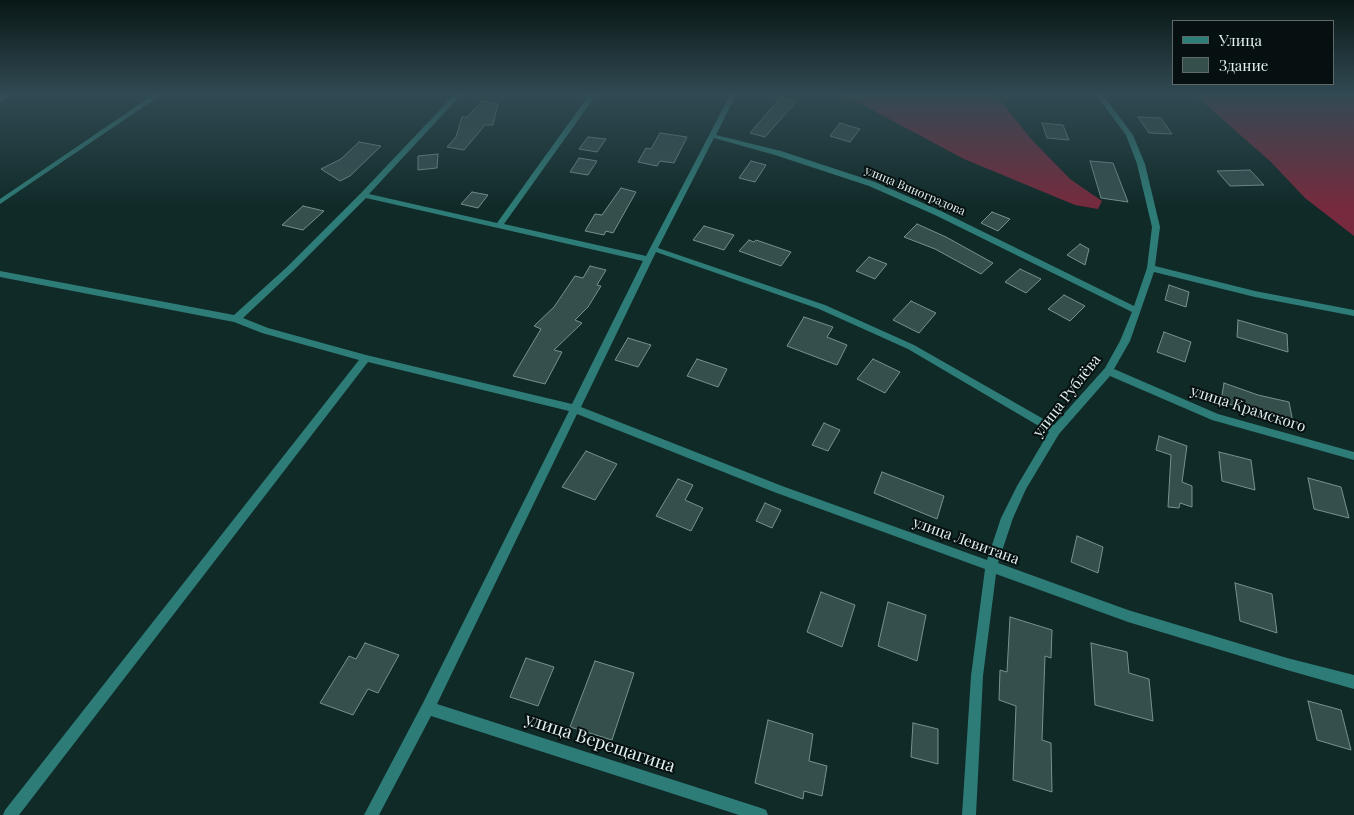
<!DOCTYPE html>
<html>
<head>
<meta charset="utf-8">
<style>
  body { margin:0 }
  #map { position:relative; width:1354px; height:815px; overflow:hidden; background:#102a28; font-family:"Playfair Display",serif }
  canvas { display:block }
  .legend { position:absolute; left:1172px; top:20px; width:162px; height:65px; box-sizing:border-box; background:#061010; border:1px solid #5e6a69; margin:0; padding:6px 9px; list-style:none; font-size:15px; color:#e1f0ee }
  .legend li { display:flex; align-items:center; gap:10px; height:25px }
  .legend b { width:25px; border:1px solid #5e6a69 }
</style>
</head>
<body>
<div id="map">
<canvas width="1354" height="815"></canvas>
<ul class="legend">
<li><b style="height:6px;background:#2e7c77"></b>Улица</li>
<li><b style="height:14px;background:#354f4d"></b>Здание</li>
</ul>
</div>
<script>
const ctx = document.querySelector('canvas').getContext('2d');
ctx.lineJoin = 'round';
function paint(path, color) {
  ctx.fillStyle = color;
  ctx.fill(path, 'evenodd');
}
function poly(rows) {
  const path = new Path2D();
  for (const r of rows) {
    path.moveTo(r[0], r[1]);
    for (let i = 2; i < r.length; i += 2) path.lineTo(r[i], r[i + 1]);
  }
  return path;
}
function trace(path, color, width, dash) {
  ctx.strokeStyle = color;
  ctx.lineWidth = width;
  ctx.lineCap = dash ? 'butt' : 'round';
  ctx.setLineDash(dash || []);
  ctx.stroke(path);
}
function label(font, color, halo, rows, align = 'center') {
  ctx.font = font + ' "Playfair Display",serif';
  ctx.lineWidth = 4;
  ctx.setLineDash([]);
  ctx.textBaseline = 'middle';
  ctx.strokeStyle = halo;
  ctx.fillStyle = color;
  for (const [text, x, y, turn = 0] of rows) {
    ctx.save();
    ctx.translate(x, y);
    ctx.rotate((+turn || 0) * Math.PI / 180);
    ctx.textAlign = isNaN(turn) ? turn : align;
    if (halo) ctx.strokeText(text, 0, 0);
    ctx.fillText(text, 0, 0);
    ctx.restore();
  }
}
paint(poly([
  [834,95,996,95,1031,139,1070,179,1102,201,1098,209,1075,205,964,159,859,103],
  [1195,95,1354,95,1354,236,1305,198,1271,162]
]), '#772a3d');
const building = poly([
  [781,97,796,102,765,137,750,133,781,97],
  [482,101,498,104,493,125,485,125,464,150,447,147,456,137,462,117,467,117,482,101],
  [1138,117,1161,118,1172,134,1149,133,1138,117],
  [840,123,860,129,850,142,830,136,840,123],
  [1042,123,1063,125,1069,140,1047,138,1042,123],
  [660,133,687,137,674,163,660,161,657,166,638,162,646,148,651,149,660,133],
  [588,137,606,139,597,152,579,149,588,137],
  [359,142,381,146,350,176,340,181,321,169,341,159,359,142],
  [438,154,437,168,418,170,418,156,438,154],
  [579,158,597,161,588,175,570,172,579,158],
  [751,161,766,165,755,182,739,178,751,161],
  [1090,161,1113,163,1128,202,1101,198,1090,161],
  [1250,170,1264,185,1230,186,1217,171,1250,170],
  [621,188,636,192,613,233,606,231,604,235,585,231,595,214,602,215,621,188],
  [472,192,488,195,478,208,461,204,472,192],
  [303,206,324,211,303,230,282,225,303,206],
  [992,212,1010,219,998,231,981,223,992,212],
  [917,224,946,237,993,263,981,274,935,249,904,237,917,224],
  [704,226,734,235,724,250,693,240,704,226],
  [749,240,754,242,756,240,791,252,781,266,739,251,749,240],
  [1080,244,1089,249,1085,265,1067,255,1080,244],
  [869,257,887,264,875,279,856,271,869,257],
  [590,266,606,270,597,285,601,286,588,307,575,320,582,323,554,350,562,352,545,384,513,376,541,329,534,326,554,307,575,276,583,278,590,266],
  [1020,269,1041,279,1026,293,1005,282,1020,269],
  [1169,285,1189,292,1186,307,1165,300,1169,285],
  [1064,295,1085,306,1070,321,1048,309,1064,295],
  [911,301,936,313,919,333,893,320,911,301],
  [804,317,833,327,827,337,847,345,837,365,787,346,804,317],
  [1238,320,1287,334,1288,352,1237,337,1238,320],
  [1164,332,1191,342,1185,362,1157,352,1164,332],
  [628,338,651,345,638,367,615,360,628,338],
  [697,359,727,369,718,387,687,376,697,359],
  [873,359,900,372,885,393,857,379,873,359],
  [1224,383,1258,395,1289,402,1294,428,1264,420,1263,416,1221,401,1224,383],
  [824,423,840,430,828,451,812,445,824,423],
  [1159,436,1187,446,1182,482,1192,486,1192,507,1180,503,1179,508,1168,507,1171,455,1156,450,1159,436],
  [586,451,617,464,595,500,562,487,586,451],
  [1219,452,1251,460,1255,490,1222,481,1219,452],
  [882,472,944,496,937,519,874,493,882,472],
  [1308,478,1341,487,1349,518,1314,509,1308,478],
  [678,479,693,485,685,500,703,508,691,531,656,516,678,479],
  [765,503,781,510,772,528,756,521,765,503],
  [1077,536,1103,547,1098,573,1071,562,1077,536],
  [1235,583,1272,594,1277,633,1240,621,1235,583],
  [821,592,855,605,842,647,807,632,821,592],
  [888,602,926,615,917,661,878,646,888,602],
  [1010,617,1052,630,1051,658,1045,656,1042,740,1051,743,1052,792,1013,780,1016,706,999,700,1000,670,1007,672,1010,617],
  [365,643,399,655,378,693,368,689,353,715,320,703,349,656,356,659,365,643],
  [1091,643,1127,652,1129,673,1149,679,1153,721,1095,705,1091,643],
  [526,658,554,667,538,706,510,697,526,658],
  [595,661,634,673,612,740,570,727,595,661],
  [1308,701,1341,710,1351,750,1317,740,1308,701],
  [768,720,813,734,809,761,827,766,822,796,804,791,803,799,755,783,768,720],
  [913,723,938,729,938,764,911,757,913,723]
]);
paint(building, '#354f4d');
trace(building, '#76928f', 1);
paint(poly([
  [3,95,11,95,0,102,0,97,3,95],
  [153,95,161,95,0,204,0,199,153,95],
  [454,95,461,95,369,194,497,223,589,95,596,95,504,224,646,256,730,95,736,95,716,135,781,151,875,182,941,211,1134,306,1147,268,1152,227,1137,164,1126,135,1096,95,1103,95,1133,135,1145,164,1160,227,1155,266,1255,291,1354,310,1354,316,1255,297,1154,272,1130,341,1114,369,1218,414,1354,452,1354,460,1212,420,1110,376,1059,434,1026,489,1013,518,998,563,1128,610,1287,658,1354,675,1354,689,1287,670,1128,622,996,574,983,676,976,815,962,815,971,676,985,569,774,492,577,414,437,704,761,808,766,810,768,815,739,815,431,716,379,815,364,815,423,703,569,411,368,362,19,815,3,815,5,810,359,360,262,333,234,322,0,277,0,271,234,315,287,267,361,193,454,95],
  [714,138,775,155,869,186,935,215,1132,312,1120,341,1105,368,1054,425,914,345,825,305,658,248,714,138],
  [366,198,643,261,572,404,366,355,268,328,243,318,293,271,366,198],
  [656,252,819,309,908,349,1049,432,1017,486,1001,518,987,560,782,486,581,407,656,252]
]), '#2e7c77');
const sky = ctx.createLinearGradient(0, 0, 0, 209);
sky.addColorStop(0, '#091716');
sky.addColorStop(0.45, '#314a53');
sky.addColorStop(1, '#314a5300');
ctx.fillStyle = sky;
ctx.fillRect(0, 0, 1354, 209);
label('12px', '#e1f0ee', '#061010', [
  ["улица Виноградова",915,191,23]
]);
label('15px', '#e1f0ee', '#061010', [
  ["улица Рублёва",1067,396,-52],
  ["улица Крамского",1248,409,18],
  ["улица Левитана",966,541,20]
]);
label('18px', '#e1f0ee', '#061010', [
  ["улица Верещагина",600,743,18]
]);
</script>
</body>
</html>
